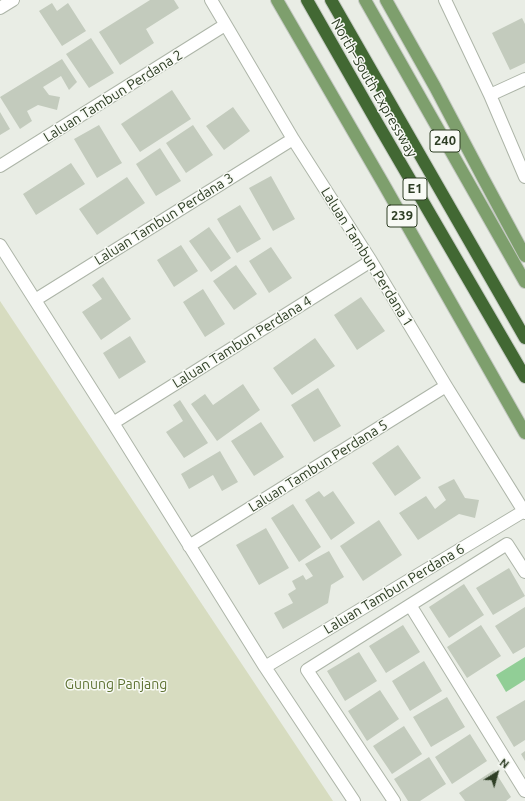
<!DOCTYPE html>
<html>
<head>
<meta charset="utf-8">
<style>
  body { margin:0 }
  #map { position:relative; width:525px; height:801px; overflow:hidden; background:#e9ede5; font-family:Ubuntu,sans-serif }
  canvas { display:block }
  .north { position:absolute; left:477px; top:753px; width:40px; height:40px; -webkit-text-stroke:3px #f8faf5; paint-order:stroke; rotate:37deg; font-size:11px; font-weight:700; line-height:16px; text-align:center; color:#2e3e25 }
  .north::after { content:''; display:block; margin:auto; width:14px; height:18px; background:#2e3e25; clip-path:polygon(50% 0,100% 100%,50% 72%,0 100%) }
</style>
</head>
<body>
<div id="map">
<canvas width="525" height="801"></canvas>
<div class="north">N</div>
</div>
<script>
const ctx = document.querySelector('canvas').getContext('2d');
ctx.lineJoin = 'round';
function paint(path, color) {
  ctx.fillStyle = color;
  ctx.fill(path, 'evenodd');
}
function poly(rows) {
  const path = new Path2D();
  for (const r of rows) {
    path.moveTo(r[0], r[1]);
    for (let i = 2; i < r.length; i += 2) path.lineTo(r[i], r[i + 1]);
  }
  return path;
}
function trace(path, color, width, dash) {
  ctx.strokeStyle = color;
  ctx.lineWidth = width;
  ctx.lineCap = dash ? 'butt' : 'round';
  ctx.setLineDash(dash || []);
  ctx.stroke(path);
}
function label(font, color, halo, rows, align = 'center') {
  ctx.font = font + ' Ubuntu,sans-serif';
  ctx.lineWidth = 3;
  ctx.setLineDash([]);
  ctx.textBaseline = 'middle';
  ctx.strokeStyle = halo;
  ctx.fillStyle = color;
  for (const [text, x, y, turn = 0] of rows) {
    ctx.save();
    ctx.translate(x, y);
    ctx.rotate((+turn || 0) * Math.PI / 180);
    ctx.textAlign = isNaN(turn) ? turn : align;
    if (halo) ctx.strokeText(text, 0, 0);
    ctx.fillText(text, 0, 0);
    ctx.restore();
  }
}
paint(poly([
  [0,301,333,801,0,801]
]), '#d7dcc0');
paint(poly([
  [525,657,525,680,506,692,496,675]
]), '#91ce96');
paint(poly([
  [150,0,174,0,179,8,146,29,154,43,120,65,99,32],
  [52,3,57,11,68,3,86,31,62,46,39,11],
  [522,18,525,24,525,63,510,70,492,33],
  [91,38,114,73,89,88,66,54],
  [62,59,77,82,69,90,61,76,43,87,49,95,60,97,57,110,38,105,27,111,32,121,20,129,0,97],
  [172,90,191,119,140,152,121,124],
  [233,107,250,131,224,150,206,126],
  [0,112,10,129,0,135],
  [99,125,122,163,97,178,74,139],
  [193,125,213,155,186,173,166,143],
  [160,148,181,181,156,196,136,164],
  [71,163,85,184,36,215,23,194],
  [271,176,295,219,273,231,249,188],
  [127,177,145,203,97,235,79,209],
  [240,205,261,239,237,253,217,219],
  [209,227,231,258,211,272,189,241],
  [181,245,198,271,174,287,157,260],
  [271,247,292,278,269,293,249,261],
  [236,265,257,294,234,310,213,281],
  [103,277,131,319,101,340,82,312,102,299,92,285],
  [203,289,225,324,205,337,183,302],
  [361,297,385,331,357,350,334,315],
  [130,336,146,362,119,379,103,353],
  [315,338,335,366,292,395,273,368],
  [243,384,260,410,217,441,191,404,205,394,213,405],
  [318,388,341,426,314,442,291,405],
  [180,400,208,443,184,458,166,432,183,421,173,405],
  [261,422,284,457,254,476,231,441],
  [398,445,421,478,395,496,372,463],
  [220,451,238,482,222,491,213,475,189,489,181,474],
  [454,479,465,498,479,500,475,518,459,514,418,540,399,513,426,496,435,509,446,500,438,487],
  [319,491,324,497,333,491,355,523,331,540,305,500],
  [293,504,321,547,299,562,271,518],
  [379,520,402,555,363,581,340,546],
  [266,528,289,568,259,585,236,545],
  [329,551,344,577,331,585,328,603,283,629,274,613,293,603,288,594,296,589,292,581,303,575,306,580,313,576,305,564],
  [509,568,525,596,493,615,476,588],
  [464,584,484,615,449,638,429,607],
  [525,607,525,647,513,654,495,626],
  [403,625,420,652,386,673,369,646],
  [481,625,501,656,467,678,447,647],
  [359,652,377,681,345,701,327,671],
  [424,661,442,691,410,711,392,681],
  [380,690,399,719,367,741,348,711],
  [447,697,465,727,431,747,413,717],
  [525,700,525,740,514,747,496,717],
  [404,726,422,754,392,774,373,746],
  [470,734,487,761,452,784,435,757],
  [525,751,525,761,521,754],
  [429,757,446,784,420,801,408,801,394,779],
  [494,770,511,797,506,801,465,801,459,793]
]), '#c3cbbd');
const minor = poly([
  [211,0,293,139,371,261,446,386,525,513],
  [445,0,490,95,525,177],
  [0,8,13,0],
  [490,95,525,79],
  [0,166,225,25],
  [0,245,113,423,265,667,354,801],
  [35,300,293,139],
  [113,423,371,261],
  [189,546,446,386],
  [410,605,525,791],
  [265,667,524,511],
  [394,801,307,670,507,544,525,572]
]);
const major = poly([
  [277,0,383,183,525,433],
  [365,0,525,282],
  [386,0,435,87,483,178,525,256]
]);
const highway = poly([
  [307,0,379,126,525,377],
  [331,0,525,338]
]);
trace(minor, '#adb5a8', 14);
trace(major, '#c4c9c2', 14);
trace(highway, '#c4c9c2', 14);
trace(minor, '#fff', 12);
trace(major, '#7e9f6d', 12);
trace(highway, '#426833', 12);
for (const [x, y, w] of [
  [445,141,30],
  [415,189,24],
  [402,216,30]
]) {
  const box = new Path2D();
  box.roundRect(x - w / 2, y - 11, w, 22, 3);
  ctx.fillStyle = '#f8faf5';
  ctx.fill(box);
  trace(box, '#2e3e25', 1);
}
label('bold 13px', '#2e3e25', null, [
  ["240",445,141],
  ["E1",415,189],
  ["239",402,216]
]);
label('14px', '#2e3e25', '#f8faf5', [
  ["North–South Expressway",374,88,60],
  ["Laluan Tambun Perdana 2",113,96,-32],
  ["Laluan Tambun Perdana 3",164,219,-32],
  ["Laluan Tambun Perdana 1",367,257,58],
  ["Laluan Tambun Perdana 4",242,342,-32],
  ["Laluan Tambun Perdana 5",318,466,-32],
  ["Laluan Tambun Perdana 6",394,589,-31]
]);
label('14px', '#5e7232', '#f8faf5', [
  ["Gunung Panjang",116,684]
]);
</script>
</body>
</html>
